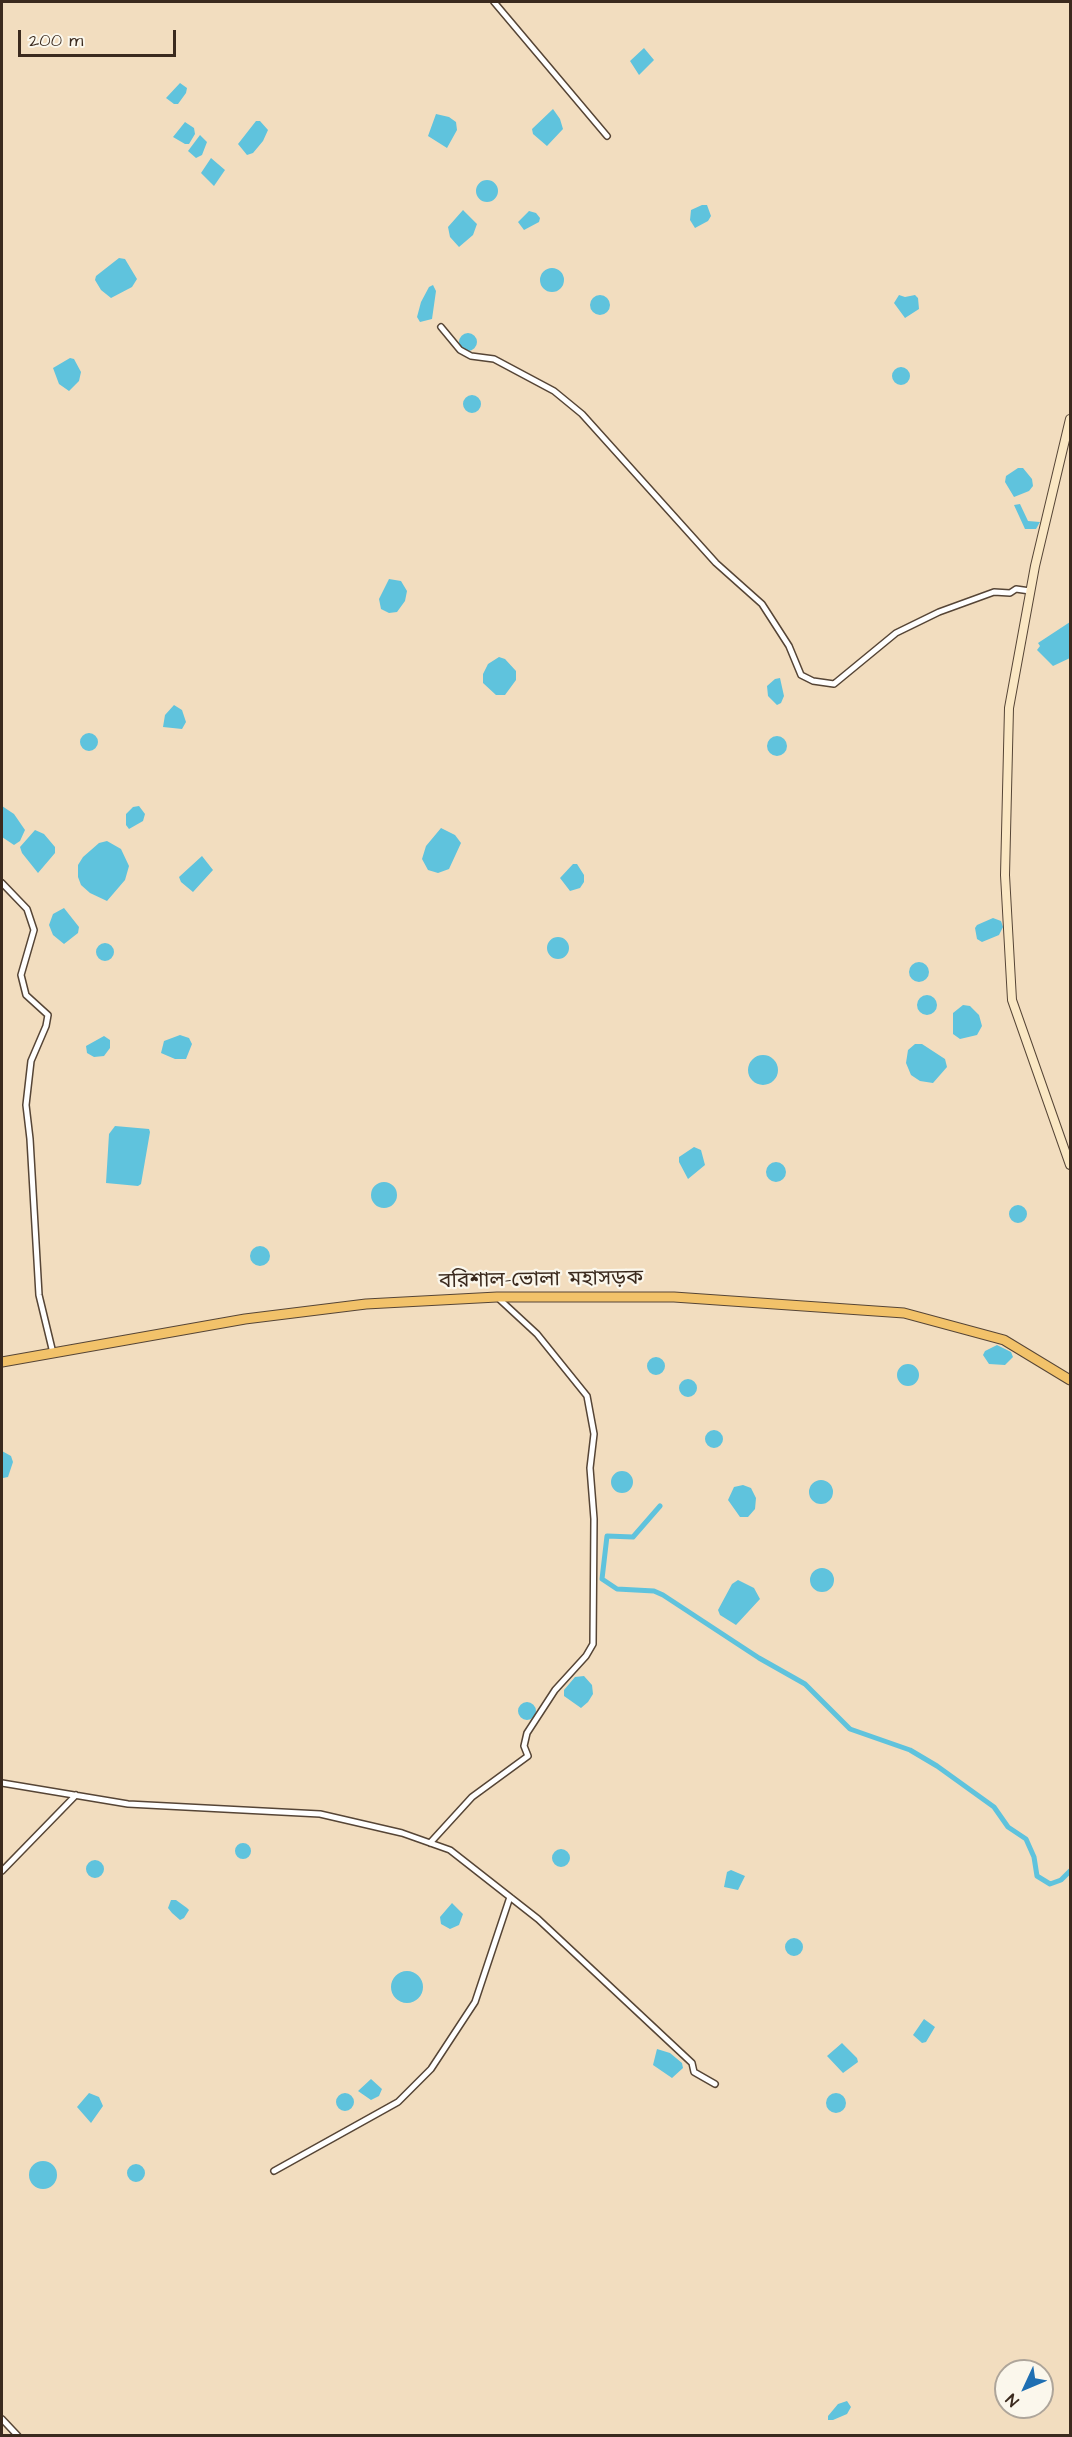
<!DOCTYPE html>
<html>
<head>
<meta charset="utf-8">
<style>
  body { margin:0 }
  #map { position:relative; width:1072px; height:2437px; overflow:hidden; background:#f2ddbf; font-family:"Architects Daughter",sans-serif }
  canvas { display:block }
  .frame { position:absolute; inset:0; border:3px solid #3b2a1e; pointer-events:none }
  .north { position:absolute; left:994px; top:2359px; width:60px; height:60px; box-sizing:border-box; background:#fbf7ec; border:2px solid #aea59a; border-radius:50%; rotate:226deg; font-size:16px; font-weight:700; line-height:24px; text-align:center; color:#3b2a1e }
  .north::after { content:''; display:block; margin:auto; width:21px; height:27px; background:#1f6fb2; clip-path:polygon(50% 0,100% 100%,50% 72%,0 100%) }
  .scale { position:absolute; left:18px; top:30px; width:158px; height:27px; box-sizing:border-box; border:3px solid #3b2a1e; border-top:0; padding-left:8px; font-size:18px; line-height:21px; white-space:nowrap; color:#3b2a1e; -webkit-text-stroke:4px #fbf7ec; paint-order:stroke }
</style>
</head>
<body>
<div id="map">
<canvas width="1072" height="2437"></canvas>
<div class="frame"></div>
<div class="north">N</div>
<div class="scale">200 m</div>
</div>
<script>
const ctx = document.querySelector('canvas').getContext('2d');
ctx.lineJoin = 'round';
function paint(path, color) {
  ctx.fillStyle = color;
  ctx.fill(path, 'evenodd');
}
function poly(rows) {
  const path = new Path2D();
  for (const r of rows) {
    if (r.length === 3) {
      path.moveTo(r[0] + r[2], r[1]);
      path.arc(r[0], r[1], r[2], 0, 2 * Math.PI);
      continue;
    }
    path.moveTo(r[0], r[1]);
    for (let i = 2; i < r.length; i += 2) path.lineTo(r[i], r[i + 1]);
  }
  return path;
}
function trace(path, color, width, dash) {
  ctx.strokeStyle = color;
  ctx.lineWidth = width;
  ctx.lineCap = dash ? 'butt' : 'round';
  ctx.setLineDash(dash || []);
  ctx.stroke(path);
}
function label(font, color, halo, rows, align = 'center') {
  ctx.font = font + ' "Architects Daughter","Noto Sans Bengali",sans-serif';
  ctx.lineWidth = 4.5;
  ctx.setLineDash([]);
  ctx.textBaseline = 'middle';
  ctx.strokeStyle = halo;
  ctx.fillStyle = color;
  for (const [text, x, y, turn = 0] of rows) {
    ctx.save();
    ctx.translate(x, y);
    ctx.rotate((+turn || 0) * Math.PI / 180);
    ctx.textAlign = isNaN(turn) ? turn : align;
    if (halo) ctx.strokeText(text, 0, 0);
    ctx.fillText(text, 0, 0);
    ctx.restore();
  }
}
paint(poly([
  [644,48,654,60,639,75,630,61],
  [180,83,187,88,186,93,178,104,174,104,166,98],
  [553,109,560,119,563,129,547,146,533,134,532,129],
  [436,114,449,117,456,122,457,130,447,148,428,136],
  [256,121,260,121,268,130,263,141,253,153,247,155,238,144],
  [185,122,194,128,195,134,189,144,185,144,173,137],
  [200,135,207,142,202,155,196,158,188,151],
  [211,158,225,170,214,186,201,173],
  [487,191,11],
  [702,205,707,205,711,216,708,221,695,228,690,220,691,210],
  [463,210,477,224,473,235,459,247,450,237,448,227],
  [529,211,536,213,540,218,539,222,524,230,518,222],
  [119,258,125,259,137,279,132,287,111,298,101,290,95,280,96,276],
  [552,280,12],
  [433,285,436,291,432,319,420,322,417,317,421,302,429,287],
  [899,295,905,297,915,295,918,298,919,309,905,318,894,303],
  [600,305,10],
  [468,342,9],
  [70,358,74,359,81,372,79,381,69,391,59,384,53,368],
  [901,376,9],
  [472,404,9],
  [1018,468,1023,468,1032,479,1033,486,1029,491,1014,497,1005,482,1006,476],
  [1020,504,1028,521,1040,522,1036,529,1025,529,1014,505],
  [389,579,401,581,407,591,405,601,397,612,389,613,381,609,379,599],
  [1070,622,1070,658,1053,666,1037,650,1040,646,1038,643],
  [499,657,505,659,516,671,516,680,505,695,496,695,483,683,483,674,488,664],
  [780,678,784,696,781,703,777,705,768,696,767,686,775,679],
  [174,705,182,710,186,722,182,729,163,727,165,715],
  [89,742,9],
  [777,746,10],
  [2,806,14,814,25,830,20,841,14,845,2,837],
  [139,806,145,814,143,821,129,829,126,825,126,814,133,807],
  [441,828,455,835,461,843,449,869,438,873,428,870,422,859,426,846],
  [35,830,44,834,55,847,55,853,38,873,22,853,20,847],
  [107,841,121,849,129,866,125,880,107,901,90,893,81,885,78,877,78,865,83,857,99,843],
  [202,856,213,870,193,892,181,882,179,877],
  [573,864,577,864,584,875,584,882,580,888,570,891,560,878],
  [64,908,79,927,78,933,64,944,53,935,49,925,53,914],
  [993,918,1001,921,1003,927,999,935,982,942,977,939,975,928,977,925],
  [558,948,11],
  [105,952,9],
  [919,972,10],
  [927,1005,10],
  [963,1005,970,1006,979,1015,982,1026,977,1035,960,1039,953,1034,953,1013],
  [180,1035,189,1038,192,1044,186,1059,175,1059,161,1053,164,1041],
  [104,1036,110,1040,110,1048,104,1056,94,1057,87,1053,86,1046],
  [915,1044,922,1044,945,1059,947,1067,933,1083,920,1081,911,1075,906,1063,908,1050],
  [763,1070,15],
  [115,1126,149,1129,150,1132,141,1184,138,1186,106,1183,109,1134],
  [694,1147,701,1150,705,1165,688,1179,679,1162,679,1157],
  [776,1172,10],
  [384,1195,13],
  [1018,1214,9],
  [260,1256,10],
  [997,1345,1011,1352,1013,1357,1005,1365,989,1364,983,1355,985,1351],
  [656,1366,9],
  [908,1375,11],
  [688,1388,9],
  [714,1439,9],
  [2,1451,11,1456,13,1462,8,1477,3,1478],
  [622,1482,11],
  [821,1492,12],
  [743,1485,751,1488,756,1498,755,1509,748,1517,740,1517,728,1500,734,1487],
  [822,1580,12],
  [738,1580,754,1588,760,1599,736,1625,720,1615,718,1610,732,1584],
  [584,1676,592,1685,593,1694,588,1702,581,1708,564,1696,564,1690,575,1677],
  [527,1711,9],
  [243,1851,8],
  [561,1858,9],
  [95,1869,9],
  [731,1870,745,1876,738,1890,724,1887,727,1872],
  [171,1900,176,1900,187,1908,189,1910,184,1918,180,1920,172,1913,168,1908],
  [452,1903,463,1914,459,1925,450,1929,441,1924,440,1917],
  [794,1947,9],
  [407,1987,16],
  [924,2019,935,2027,926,2042,922,2043,913,2035],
  [842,2043,857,2058,858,2062,843,2073,827,2056],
  [657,2049,670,2053,682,2063,683,2068,672,2078,653,2065],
  [371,2079,382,2089,379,2096,371,2100,358,2091],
  [89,2093,99,2097,103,2106,91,2123,77,2107],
  [836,2103,10],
  [345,2102,9],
  [43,2175,14],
  [136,2173,9],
  [847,2401,851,2407,847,2414,833,2420,828,2420,828,2416,838,2404]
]), '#5fc3dd');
trace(poly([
  [660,1506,633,1537,607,1536,602,1579,617,1589,654,1591,663,1595,759,1658,805,1684,850,1729,910,1750,937,1766,994,1807,1008,1827,1026,1839,1034,1857,1037,1876,1050,1884,1061,1880,1070,1871]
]), '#5fc3dd', 5);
const street = poly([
  [494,2,607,136],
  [441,327,460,350,471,356,494,359,554,391,582,414,716,563,762,604,789,646,801,675,813,681,834,684,896,633,939,612,994,592,1010,593,1016,589,1030,591],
  [2,883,27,909,34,930,21,975,26,995,48,1015,46,1026,31,1061,26,1105,30,1139,39,1295,53,1353],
  [2,1783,128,1804,320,1814,402,1833,450,1850,538,1919,692,2063,694,2072,715,2084],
  [430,1843,472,1797,528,1756,524,1746,527,1733,555,1690,586,1656,593,1644,594,1519,590,1468,594,1434,587,1396,537,1334,497,1297],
  [2,1871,76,1795],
  [274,2171,398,2102,431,2069,475,2002,510,1897],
  [2,2419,18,2436]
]);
const secondary = poly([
  [1070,419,1035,566,1009,708,1005,875,1012,1000,1070,1165]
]);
const highway = poly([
  [2,1362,245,1319,366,1304,497,1297,674,1297,904,1313,1004,1340,1070,1380]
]);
trace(street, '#564536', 8);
trace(secondary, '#564536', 10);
trace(highway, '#564536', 11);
trace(street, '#fff', 5);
trace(secondary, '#fae7c3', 8);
trace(highway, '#f2c26a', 9);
label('21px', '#3b2a1e', '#fbf7ec', [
  ["বরিশাল-ভোলা মহাসড়ক",541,1281,-1]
]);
</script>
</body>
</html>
